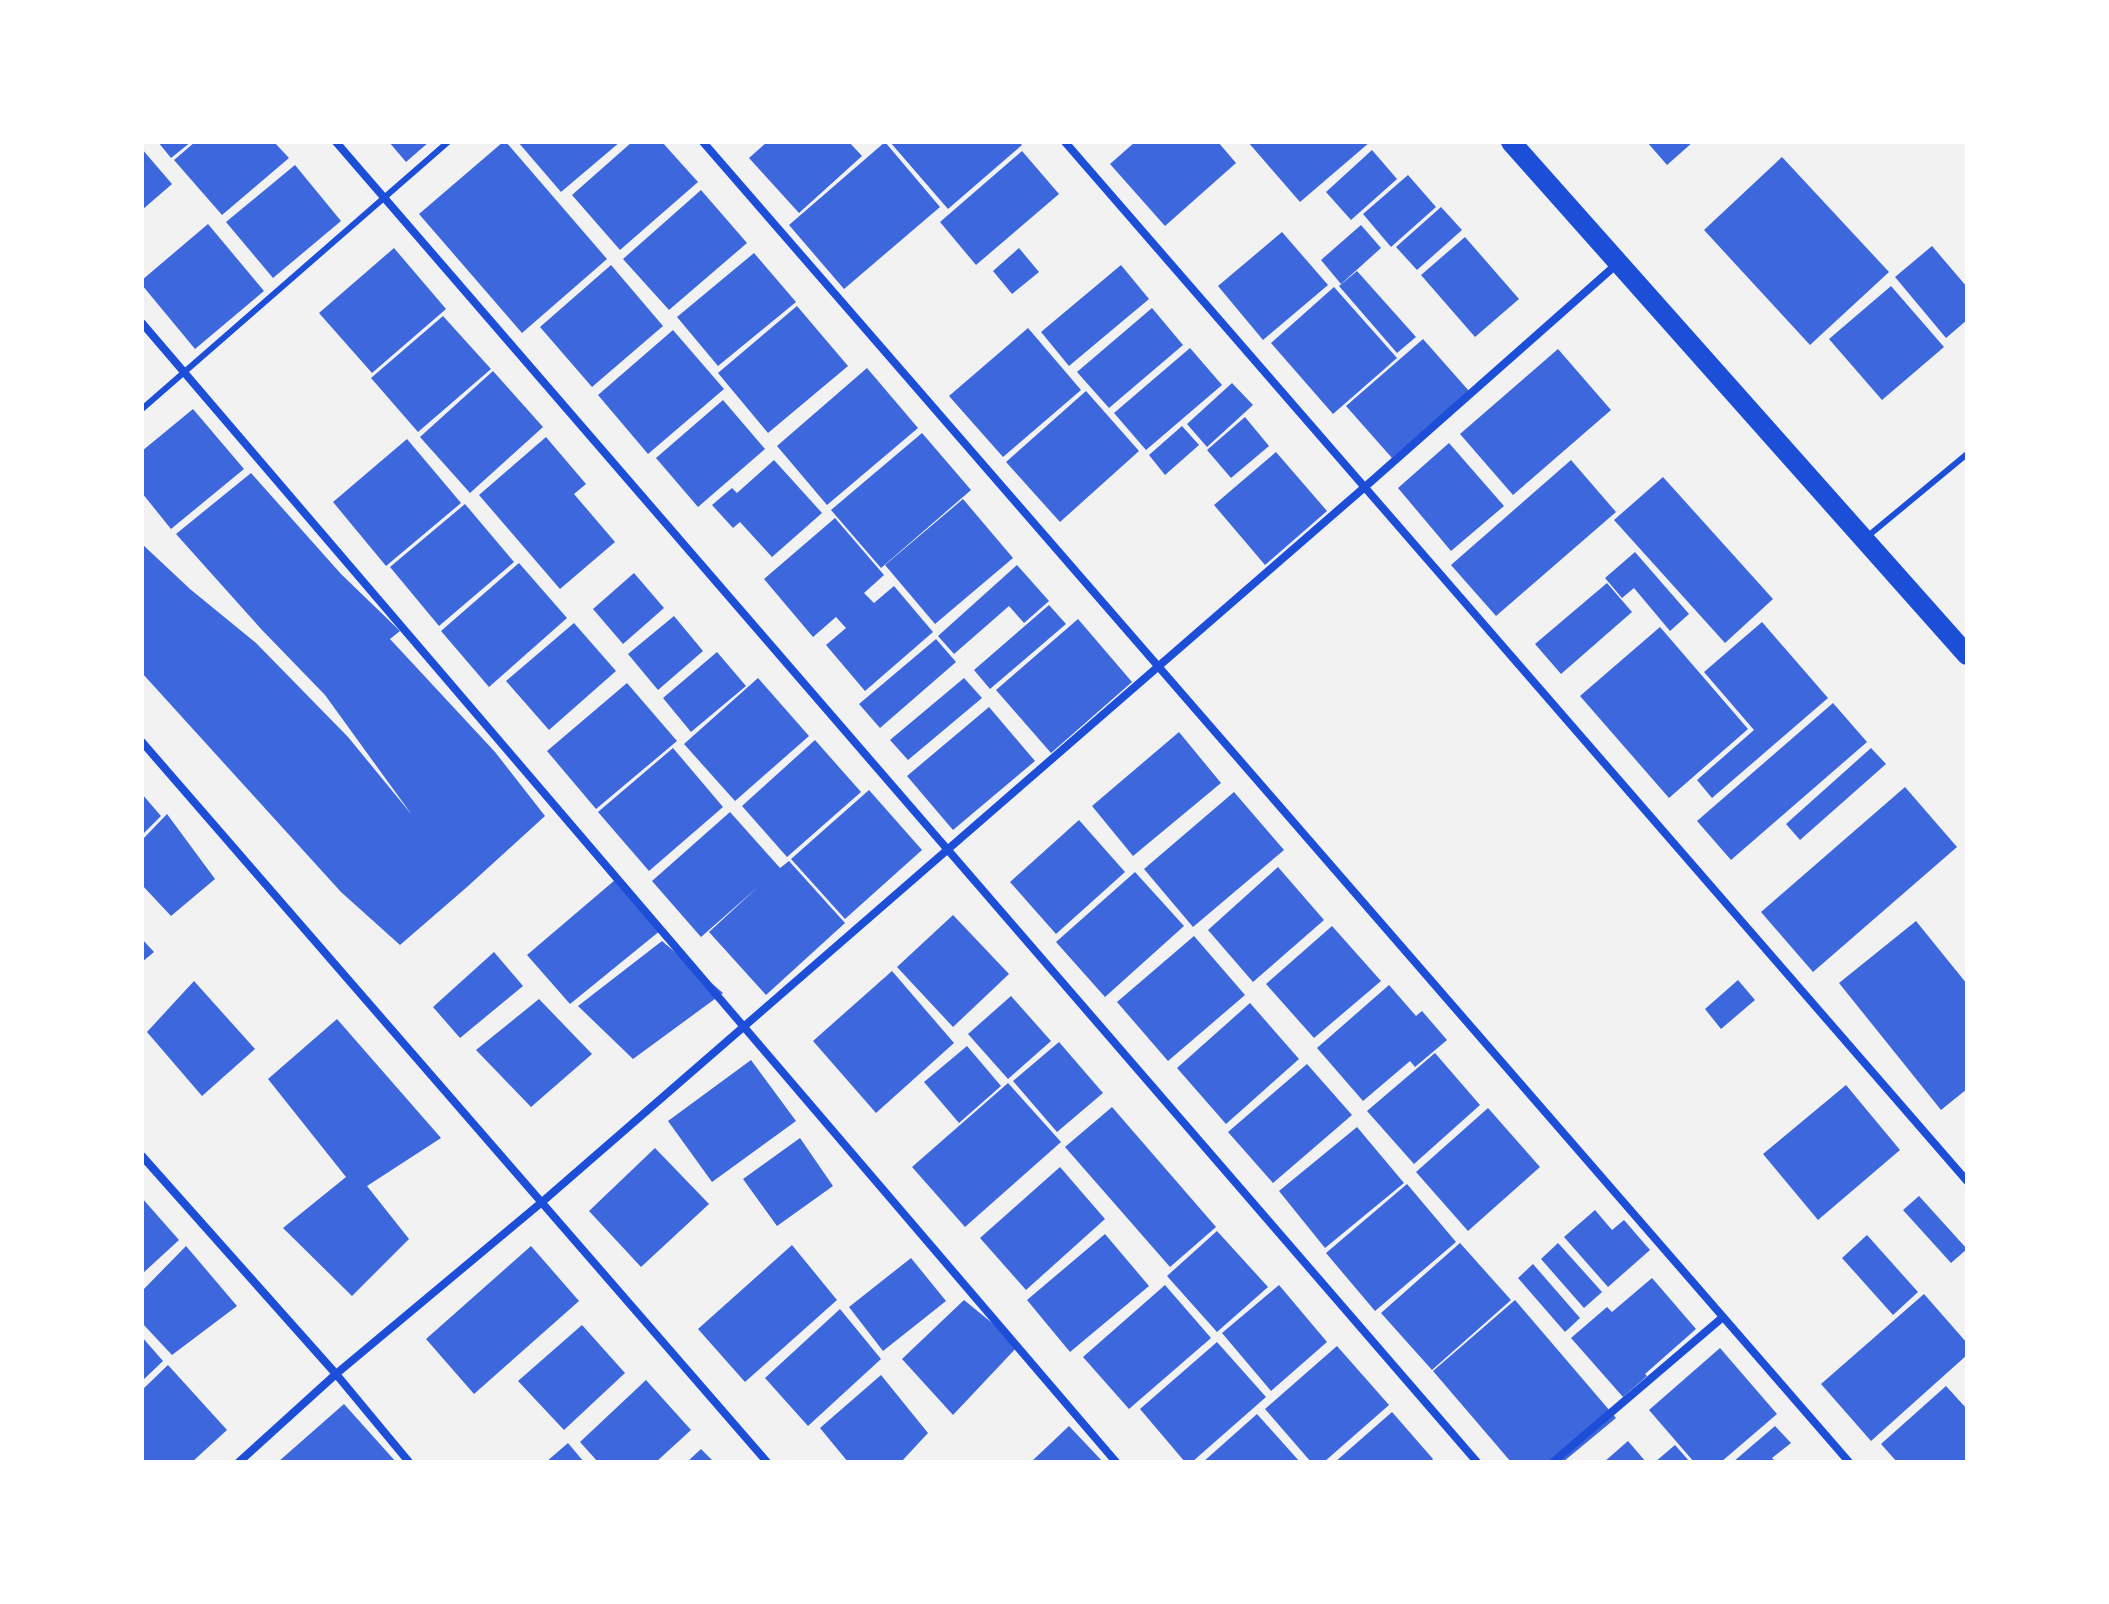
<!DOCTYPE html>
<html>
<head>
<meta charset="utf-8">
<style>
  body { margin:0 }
  #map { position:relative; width:2109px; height:1604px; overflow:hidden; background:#f2f2f2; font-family:"PT Sans",sans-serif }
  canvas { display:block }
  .frame { position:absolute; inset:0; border:144px solid #fff; pointer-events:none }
</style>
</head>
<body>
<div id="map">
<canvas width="2109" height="1604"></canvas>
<div class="frame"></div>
</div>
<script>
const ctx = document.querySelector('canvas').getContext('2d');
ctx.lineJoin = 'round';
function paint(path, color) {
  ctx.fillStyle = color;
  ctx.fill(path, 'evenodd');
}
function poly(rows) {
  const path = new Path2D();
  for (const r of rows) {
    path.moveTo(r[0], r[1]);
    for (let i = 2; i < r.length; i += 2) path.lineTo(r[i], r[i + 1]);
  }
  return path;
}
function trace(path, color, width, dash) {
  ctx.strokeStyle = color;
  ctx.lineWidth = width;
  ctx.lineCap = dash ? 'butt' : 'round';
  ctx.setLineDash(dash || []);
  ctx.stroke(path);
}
paint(poly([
  [158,142,191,142,171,158],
  [195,142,274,142,289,158,222,215,174,160],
  [389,142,429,142,406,162],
  [503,142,506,142,607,259,522,333,419,214],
  [518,142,620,142,561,192],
  [632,142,662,142,698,182,620,250,572,195],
  [767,142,849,142,862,156,799,213,749,158],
  [885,142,940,207,844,289,789,225],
  [890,142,1019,142,1022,145,948,209],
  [1135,142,1218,142,1236,163,1165,226,1110,164],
  [1248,142,1370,142,1300,202],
  [1647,142,1693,142,1667,165],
  [142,149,172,184,142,210],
  [1372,150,1397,179,1351,220,1326,192],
  [1022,151,1059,194,976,265,940,222],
  [1782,157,1889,272,1810,345,1704,230],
  [295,165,341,221,273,278,226,222],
  [1408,175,1436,207,1391,247,1363,214],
  [701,190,747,243,669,310,623,259],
  [1441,207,1462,230,1417,270,1396,247],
  [208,224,264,291,195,349,142,285,142,280],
  [1361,225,1381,248,1341,284,1321,260],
  [1282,232,1328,285,1263,340,1218,286],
  [1465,237,1519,299,1475,337,1421,275],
  [1932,246,1967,287,1967,320,1946,338,1895,277],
  [394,248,446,309,372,373,319,313],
  [1019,248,1039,272,1012,294,993,271],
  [754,253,796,302,718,366,677,317],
  [611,265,663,326,592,387,540,327],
  [1121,265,1149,299,1069,366,1041,332],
  [1357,271,1416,337,1397,353,1339,286],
  [1891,286,1944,347,1882,400,1829,339],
  [1334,287,1397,358,1333,414,1271,343],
  [797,306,848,366,768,433,718,373],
  [1152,308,1183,345,1109,408,1077,372],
  [443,316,491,369,418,432,371,378],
  [1028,328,1081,390,1003,457,949,396],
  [673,330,724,389,648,454,598,395],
  [1423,339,1469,391,1392,458,1346,406],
  [1190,348,1222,385,1146,450,1114,413],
  [1558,349,1611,410,1513,495,1460,434],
  [867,368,918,428,827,505,777,446],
  [493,371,543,427,470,493,420,437],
  [1232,383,1253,405,1207,447,1187,424],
  [1086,391,1139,451,1060,522,1006,462],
  [723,400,765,449,698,507,656,458],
  [193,409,244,469,171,529,142,493,142,451],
  [1245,417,1269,446,1231,478,1207,450],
  [1182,426,1199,445,1165,475,1149,455],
  [922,433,971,490,881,568,831,510],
  [546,437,586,484,574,494,615,542,560,589,479,495],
  [407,439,461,503,386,566,333,502],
  [1449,443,1504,506,1451,551,1398,488],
  [1276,452,1327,511,1265,565,1214,505],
  [774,460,822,513,772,557,740,522,733,528,712,505,732,488,737,493],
  [1571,460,1616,512,1496,616,1451,565],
  [251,473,341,574,400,631,390,639,495,752,545,816,467,887,400,945,341,892,142,673,142,544,190,589,256,643,348,737,412,815,325,695,262,630,176,534],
  [1663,477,1773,599,1725,643,1614,520],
  [963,499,1013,558,935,624,885,565],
  [465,504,514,562,439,626,390,567],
  [835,518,884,575,864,593,874,603,894,586,933,632,865,691,826,645,846,628,836,617,813,637,764,579],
  [1635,552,1689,614,1670,631,1634,588,1622,598,1605,578],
  [519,563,567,618,489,687,441,631],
  [1017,565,1049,601,1024,623,1009,606,954,654,938,636],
  [634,573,664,608,623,644,593,609],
  [1607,583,1632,612,1561,674,1535,644],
  [1049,605,1066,624,990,689,974,670],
  [674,616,703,651,658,690,628,654],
  [1078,619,1132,682,1051,753,996,690],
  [1762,622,1828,698,1712,798,1697,780,1754,730,1704,672],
  [574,623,616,671,549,730,506,681],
  [1660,627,1748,729,1669,798,1580,696],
  [936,639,956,662,880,728,859,704],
  [717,652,746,686,691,732,663,698],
  [758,678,809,736,735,801,684,744],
  [964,678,982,698,908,760,890,740],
  [627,683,677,741,596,809,547,751],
  [1833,703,1867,742,1731,860,1697,821],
  [989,707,1035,761,953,830,907,776],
  [1179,732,1221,783,1133,856,1092,806],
  [815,740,861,792,787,857,742,806],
  [673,748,723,807,649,871,598,812],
  [1871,748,1886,764,1800,840,1786,824],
  [1905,787,1957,847,1813,972,1761,912],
  [869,790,922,850,845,919,791,859],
  [1234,792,1284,850,1193,927,1144,869],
  [142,794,161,816,142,835],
  [730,812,780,868,789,861,845,923,766,995,709,932,759,886,701,937,652,881],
  [167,814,215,879,171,916,142,885,142,840],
  [1079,820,1125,872,1056,934,1010,882],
  [1278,867,1324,920,1253,982,1208,930],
  [1135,872,1184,926,1105,997,1056,942],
  [615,880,661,930,570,1004,527,955],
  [953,915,1009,974,953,1027,897,967],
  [1916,921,1967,984,1967,1089,1941,1110,1839,983],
  [1332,926,1381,981,1314,1038,1266,984],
  [1194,936,1245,995,1168,1061,1117,1002],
  [142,939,154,952,142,962],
  [662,941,723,993,633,1059,578,1006],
  [494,952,523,986,460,1038,433,1007],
  [892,971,954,1043,876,1113,813,1041],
  [1738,980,1755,1000,1721,1029,1705,1009],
  [194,981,255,1049,202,1096,147,1032],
  [1389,985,1416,1016,1422,1011,1447,1040,1415,1067,1410,1061,1363,1101,1317,1048],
  [1011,996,1051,1041,1008,1079,968,1034],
  [539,999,592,1054,531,1107,476,1050],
  [1250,1003,1299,1059,1226,1124,1177,1068],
  [337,1019,441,1138,367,1186,409,1239,352,1296,283,1228,346,1177,268,1079],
  [1059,1042,1103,1093,1057,1132,1013,1081],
  [967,1046,1001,1086,959,1123,924,1082],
  [1435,1053,1480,1105,1414,1164,1367,1111],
  [751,1060,796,1121,712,1182,668,1121],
  [1307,1064,1352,1115,1273,1183,1228,1132],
  [1008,1083,1061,1142,965,1227,912,1167],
  [1846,1085,1900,1150,1818,1220,1763,1154],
  [1112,1107,1216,1227,1170,1267,1065,1147],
  [1488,1108,1540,1167,1468,1231,1416,1172],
  [1357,1127,1404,1183,1325,1248,1279,1191],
  [800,1138,833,1186,777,1226,743,1179],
  [655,1148,709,1204,641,1267,589,1211],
  [1060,1167,1105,1219,1026,1290,980,1238],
  [1407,1184,1456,1242,1375,1311,1326,1253],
  [1919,1196,1967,1249,1951,1263,1903,1210],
  [142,1198,179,1240,142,1274],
  [1595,1210,1612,1230,1624,1220,1650,1250,1608,1287,1564,1237],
  [1217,1231,1268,1287,1217,1332,1167,1276],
  [1105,1234,1149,1286,1070,1352,1027,1300],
  [1867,1235,1918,1292,1893,1315,1842,1258],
  [1460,1243,1511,1300,1432,1370,1381,1313],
  [1558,1243,1602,1292,1584,1308,1541,1259],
  [792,1245,837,1300,745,1382,698,1329],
  [186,1246,237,1306,172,1355,142,1323,142,1291],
  [531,1246,579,1301,474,1394,426,1339],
  [911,1258,946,1301,883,1351,849,1307],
  [1533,1264,1580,1318,1565,1332,1518,1278],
  [1652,1278,1696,1329,1645,1374,1647,1376,1623,1397,1571,1338,1607,1307,1612,1312],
  [1165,1285,1211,1338,1129,1409,1083,1357],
  [1279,1285,1327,1342,1271,1391,1222,1333],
  [1924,1294,1967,1343,1967,1355,1871,1441,1821,1384],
  [964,1300,1019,1345,953,1415,902,1359],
  [1515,1300,1616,1418,1563,1462,1511,1462,1433,1371],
  [840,1309,881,1359,808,1426,765,1378],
  [582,1325,625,1373,564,1430,518,1381],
  [142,1337,163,1361,142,1381],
  [1217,1342,1266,1397,1192,1462,1185,1462,1140,1409],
  [1337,1346,1389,1405,1324,1462,1311,1462,1265,1409],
  [1720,1348,1777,1414,1721,1462,1694,1462,1649,1410],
  [168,1365,227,1430,192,1462,142,1462,142,1390],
  [881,1375,928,1433,901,1462,848,1462,820,1428],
  [646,1380,691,1430,656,1462,598,1462,580,1442],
  [1946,1386,1967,1409,1967,1462,1897,1462,1881,1444],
  [344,1404,396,1462,278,1462],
  [1392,1412,1433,1459,1430,1462,1335,1462],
  [1257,1414,1300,1462,1203,1462],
  [1069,1426,1103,1462,1031,1462],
  [1775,1426,1791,1443,1772,1458,1776,1462,1733,1462],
  [1628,1441,1646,1462,1604,1462],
  [568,1443,584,1462,546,1462],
  [1675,1445,1690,1462,1655,1462],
  [701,1449,714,1462,687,1462]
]), '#3d67dc');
trace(poly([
  [142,409,448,142],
  [1868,536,1967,454]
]), '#1d4ed8', 6);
trace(poly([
  [336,142,1477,1462],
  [703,142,1849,1462],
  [1065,142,1967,1181],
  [142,323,1116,1462],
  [142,742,767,1462],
  [142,1156,336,1374,409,1462],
  [239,1462,336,1374,542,1202,1366,486,1617,264],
  [1553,1462,1723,1317]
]), '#1d4ed8', 8);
trace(poly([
  [1511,142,1967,655]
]), '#1d4ed8', 20);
</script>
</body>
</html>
